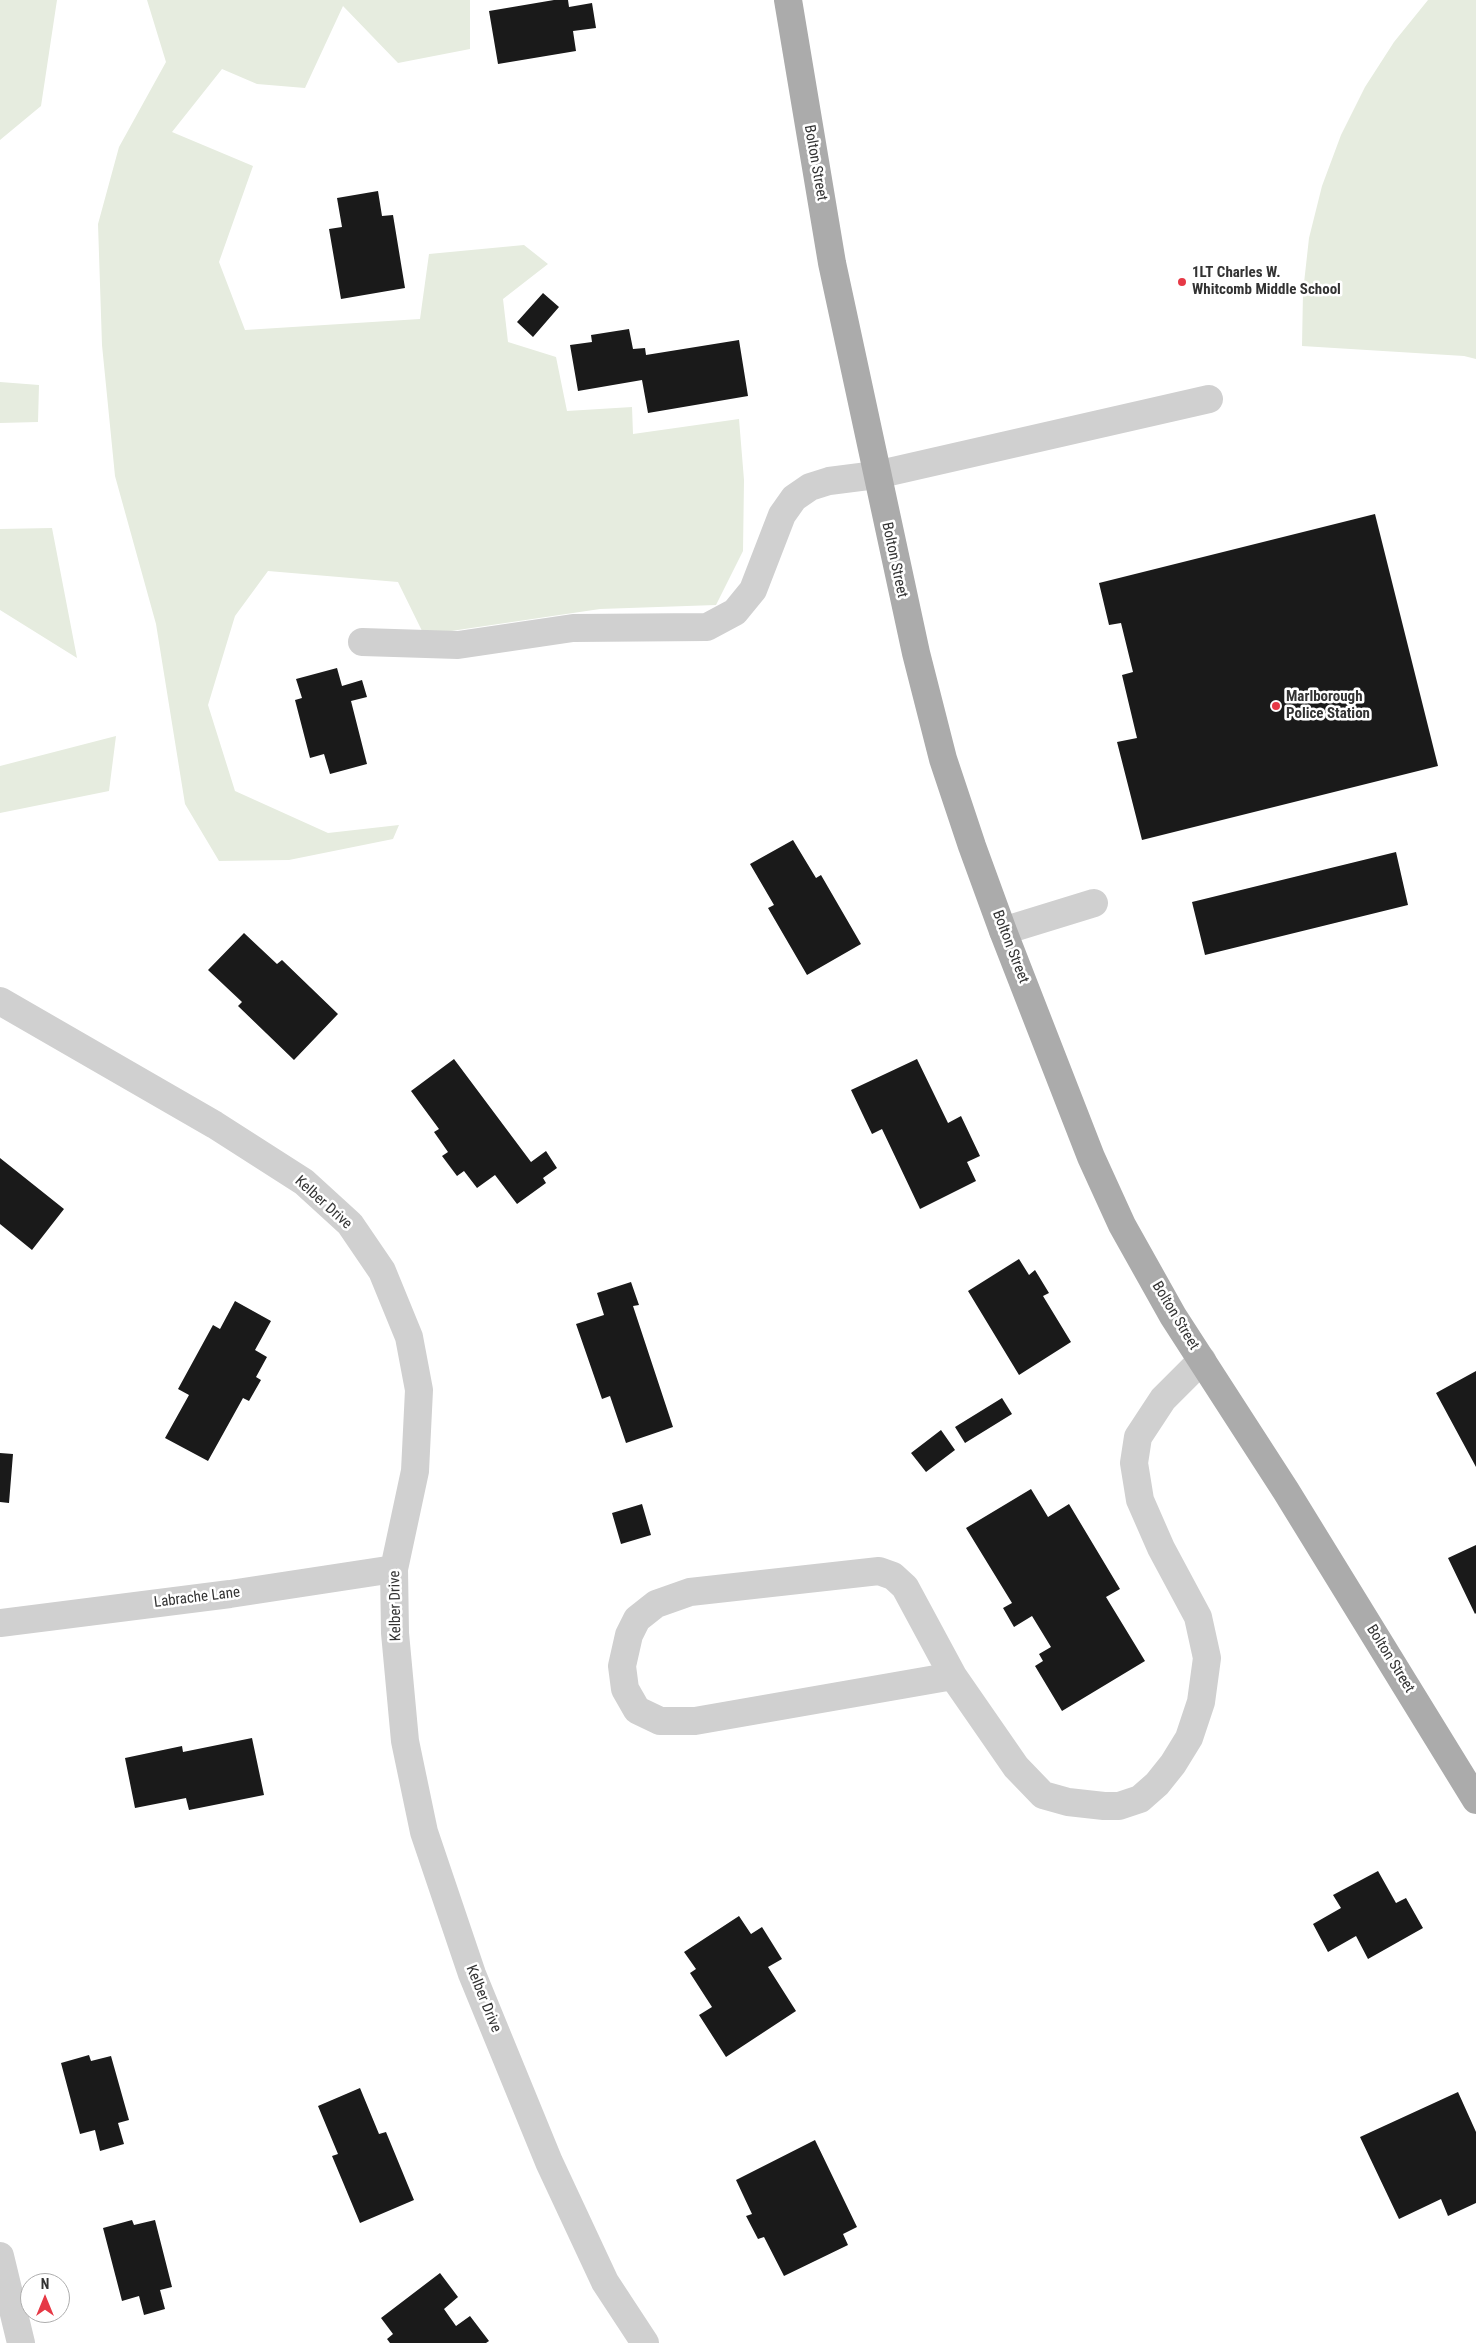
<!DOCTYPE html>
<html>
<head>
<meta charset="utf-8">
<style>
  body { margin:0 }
  #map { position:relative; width:1476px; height:2343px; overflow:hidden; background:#fff; font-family:"Roboto Condensed",sans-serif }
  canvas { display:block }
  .north { position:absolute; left:20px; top:2273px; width:50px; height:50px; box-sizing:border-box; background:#fff; border:1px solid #adadad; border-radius:50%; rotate:0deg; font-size:14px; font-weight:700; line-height:20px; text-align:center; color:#333 }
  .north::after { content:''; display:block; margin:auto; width:18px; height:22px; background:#e63946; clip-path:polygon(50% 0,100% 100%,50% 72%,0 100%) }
</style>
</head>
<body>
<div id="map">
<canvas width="1476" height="2343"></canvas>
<div class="north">N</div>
</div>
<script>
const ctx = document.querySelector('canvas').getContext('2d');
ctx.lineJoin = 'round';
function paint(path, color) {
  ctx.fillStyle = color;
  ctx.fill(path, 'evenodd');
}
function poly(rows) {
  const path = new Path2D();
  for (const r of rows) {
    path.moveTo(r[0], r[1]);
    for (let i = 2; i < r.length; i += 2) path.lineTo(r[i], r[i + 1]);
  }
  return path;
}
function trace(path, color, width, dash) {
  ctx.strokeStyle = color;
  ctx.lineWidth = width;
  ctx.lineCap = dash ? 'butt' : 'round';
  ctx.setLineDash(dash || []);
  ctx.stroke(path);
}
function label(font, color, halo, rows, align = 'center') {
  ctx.font = font + ' "Roboto Condensed",sans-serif';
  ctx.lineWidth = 5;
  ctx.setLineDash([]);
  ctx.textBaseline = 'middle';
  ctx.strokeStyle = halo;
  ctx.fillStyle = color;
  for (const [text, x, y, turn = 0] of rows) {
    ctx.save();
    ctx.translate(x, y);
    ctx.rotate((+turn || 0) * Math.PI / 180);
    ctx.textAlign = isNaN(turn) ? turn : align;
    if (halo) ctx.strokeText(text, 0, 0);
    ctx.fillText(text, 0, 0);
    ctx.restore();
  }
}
paint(poly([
  [0,0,57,0,41,106,0,140],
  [147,0,470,0,470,49,398,63,343,6,305,88,257,84,222,69,172,132,253,166,219,262,245,330,420,319,429,254,524,245,548,264,503,299,508,342,556,357,567,411,632,407,633,434,739,419,744,480,743,551,716,605,600,609,424,635,398,582,268,571,235,616,208,705,235,791,328,833,399,825,393,839,289,860,219,861,185,804,156,624,115,476,102,345,98,224,119,147,166,62],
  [1428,0,1476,0,1476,359,1464,356,1302,346,1303,292,1309,238,1322,186,1341,135,1365,87,1394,42],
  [0,382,39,385,38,422,0,423],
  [52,528,77,658,0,610,0,529],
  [116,736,109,791,0,813,0,766]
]), '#e6ecdf');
paint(poly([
  [554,0,568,0,569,7,592,3,596,28,573,31,576,51,498,64,489,11],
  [378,191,382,216,393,215,405,288,341,299,329,229,342,227,337,198],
  [543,293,559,307,533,337,517,322],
  [629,329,633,349,645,348,646,355,739,340,748,396,648,413,642,380,578,391,570,345,592,342,591,335],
  [1375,514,1438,766,1142,840,1117,742,1137,738,1122,675,1133,672,1121,623,1109,625,1099,583],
  [337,668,342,686,362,680,367,697,351,701,367,764,330,774,324,754,310,758,295,700,302,698,296,679],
  [793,840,816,878,821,875,861,944,807,975,768,908,774,905,750,864],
  [1396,852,1408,905,1205,955,1192,902],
  [244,933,277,964,282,960,338,1014,294,1060,238,1006,242,1002,208,970],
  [454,1059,531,1162,546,1151,557,1168,543,1178,546,1183,517,1204,495,1175,477,1188,464,1171,457,1176,442,1156,448,1152,434,1132,439,1129,411,1091],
  [917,1059,948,1123,961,1116,980,1156,967,1162,976,1181,920,1209,882,1129,872,1134,851,1090],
  [0,1158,64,1209,32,1250,0,1224],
  [1019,1259,1029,1275,1035,1270,1049,1293,1043,1296,1071,1342,1019,1375,968,1291],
  [631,1282,639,1305,633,1306,673,1427,626,1443,610,1396,602,1399,576,1324,604,1315,597,1293],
  [235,1301,271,1321,255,1350,267,1357,256,1377,261,1380,249,1401,243,1398,208,1461,165,1438,189,1395,178,1389,213,1325,220,1329],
  [1476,1371,1476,1467,1436,1393],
  [1002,1398,1012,1414,965,1443,955,1427],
  [941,1430,955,1450,926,1472,911,1453],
  [0,1453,13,1454,9,1503,0,1502],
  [1031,1489,1048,1517,1069,1504,1120,1589,1106,1597,1145,1661,1062,1711,1035,1666,1043,1661,1039,1654,1051,1647,1032,1616,1014,1627,1003,1608,1012,1603,966,1528],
  [642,1504,651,1535,621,1544,612,1513],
  [1476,1545,1476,1613,1475,1614,1448,1558],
  [252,1738,264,1795,189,1810,186,1798,135,1808,125,1758,182,1746,183,1752],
  [1378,1871,1396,1903,1406,1898,1423,1928,1368,1959,1356,1936,1328,1952,1313,1924,1341,1908,1333,1895],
  [739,1916,751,1934,762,1927,782,1959,768,1967,796,2011,726,2057,699,2015,712,2007,690,1973,696,1969,684,1952],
  [89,2055,91,2061,111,2056,129,2120,118,2123,124,2144,100,2151,95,2130,80,2134,61,2063],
  [360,2088,379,2134,386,2132,414,2200,360,2223,332,2156,338,2154,318,2106],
  [1458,2092,1476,2132,1476,2203,1448,2216,1441,2199,1399,2219,1360,2137],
  [815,2140,857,2227,843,2234,848,2245,784,2276,764,2237,758,2239,746,2216,752,2214,736,2180],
  [132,2220,134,2225,155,2220,172,2287,160,2290,165,2309,144,2315,139,2296,122,2301,103,2228],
  [440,2273,458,2297,444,2309,456,2326,470,2316,489,2341,486,2343,390,2343,387,2339,393,2334,381,2318]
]), '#1a1a1a');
trace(poly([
  [362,642,458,645,573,628,707,627,735,612,753,590,782,515,794,498,810,487,829,481,876,475,1209,399],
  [1003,931,1094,903],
  [0,1001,215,1125,304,1182,350,1224,382,1271,409,1337,419,1390,415,1471,394,1569,395,1633,405,1741,424,1832,472,1974,549,2162,605,2282,645,2343],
  [0,1623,230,1594,394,1569],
  [953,1676,695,1721,660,1721,637,1710,625,1689,622,1666,629,1635,637,1619,656,1604,690,1592,879,1571,893,1576,905,1587,953,1676,1016,1767,1043,1795,1068,1802,1104,1806,1119,1806,1140,1799,1157,1784,1173,1764,1189,1738,1201,1702,1207,1658,1198,1617,1161,1548,1140,1500,1134,1463,1138,1437,1163,1399,1202,1360],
  [0,2256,21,2343]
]), '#d0d0d0', 28);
trace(poly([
  [788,0,832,263,916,653,943,759,972,846,1003,931,1091,1157,1122,1225,1173,1316,1286,1491,1476,1800]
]), '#ababab', 28);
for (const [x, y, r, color] of [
  [1182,282,5,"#e63946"],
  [1276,706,5,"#e63946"]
]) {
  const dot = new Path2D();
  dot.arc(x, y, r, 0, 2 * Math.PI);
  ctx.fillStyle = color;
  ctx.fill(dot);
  trace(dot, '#fff', 2);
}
label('15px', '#333', '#fff', [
  ["Bolton Street",815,163,80],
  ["Bolton Street",894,560,78],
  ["Bolton Street",1010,947,69],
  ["Kelber Drive",323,1203,42],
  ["Bolton Street",1175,1316,59],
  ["Labrache Lane",197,1598,-7],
  ["Kelber Drive",396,1606,-91],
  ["Bolton Street",1390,1659,58],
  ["Kelber Drive",483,1999,68]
]);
label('bold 15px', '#333', '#fff', [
  ["1LT Charles W.",1192,273],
  ["Whitcomb Middle School",1192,290],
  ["Marlborough",1286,697],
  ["Police Station",1286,714]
], 'left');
</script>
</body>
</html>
